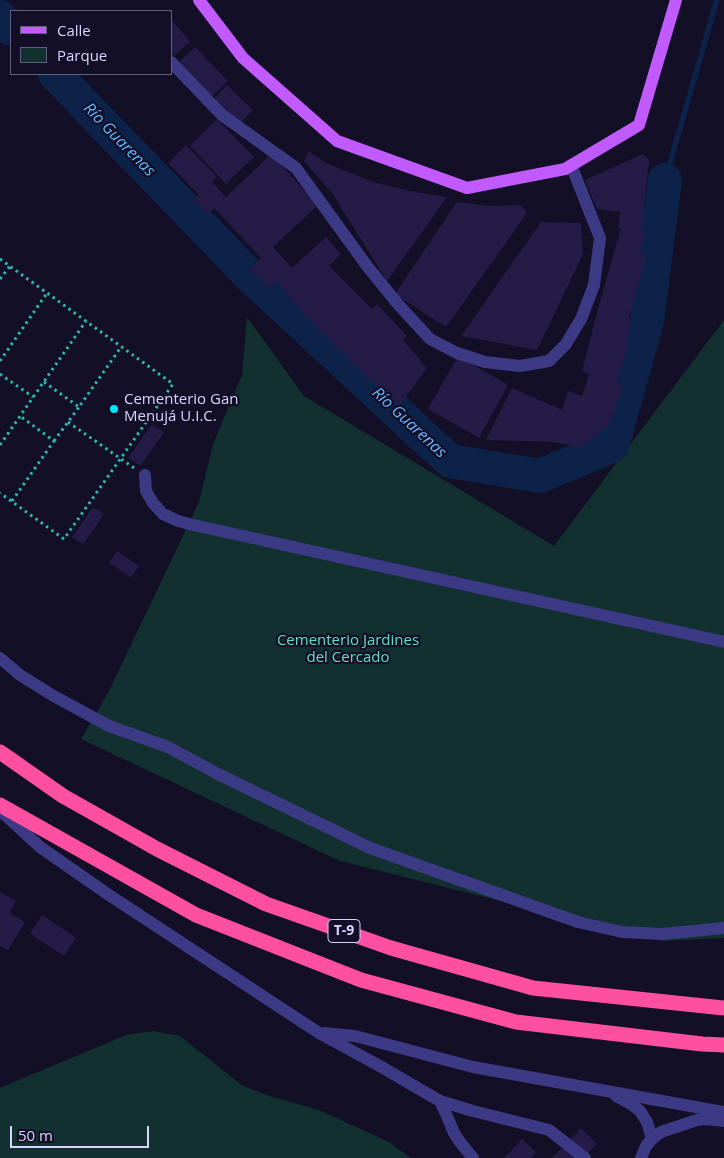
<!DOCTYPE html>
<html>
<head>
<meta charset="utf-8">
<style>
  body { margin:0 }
  #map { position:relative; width:724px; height:1158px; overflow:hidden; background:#130f26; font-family:"Open Sans",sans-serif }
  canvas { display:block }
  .legend { position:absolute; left:10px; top:10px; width:162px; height:65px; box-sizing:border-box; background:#130f26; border:1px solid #625e7d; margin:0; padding:6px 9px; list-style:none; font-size:15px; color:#d9d4ff }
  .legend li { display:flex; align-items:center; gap:10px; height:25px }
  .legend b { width:25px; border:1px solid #625e7d }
  .scale { position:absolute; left:10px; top:1126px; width:139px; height:22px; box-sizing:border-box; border:2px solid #d9d4ff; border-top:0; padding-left:6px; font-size:15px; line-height:18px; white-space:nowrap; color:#d9d4ff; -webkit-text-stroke:4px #130f26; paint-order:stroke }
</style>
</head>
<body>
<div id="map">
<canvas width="724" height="1158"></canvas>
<ul class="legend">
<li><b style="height:6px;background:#c25bff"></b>Calle</li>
<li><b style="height:14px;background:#12302f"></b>Parque</li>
</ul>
<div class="scale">50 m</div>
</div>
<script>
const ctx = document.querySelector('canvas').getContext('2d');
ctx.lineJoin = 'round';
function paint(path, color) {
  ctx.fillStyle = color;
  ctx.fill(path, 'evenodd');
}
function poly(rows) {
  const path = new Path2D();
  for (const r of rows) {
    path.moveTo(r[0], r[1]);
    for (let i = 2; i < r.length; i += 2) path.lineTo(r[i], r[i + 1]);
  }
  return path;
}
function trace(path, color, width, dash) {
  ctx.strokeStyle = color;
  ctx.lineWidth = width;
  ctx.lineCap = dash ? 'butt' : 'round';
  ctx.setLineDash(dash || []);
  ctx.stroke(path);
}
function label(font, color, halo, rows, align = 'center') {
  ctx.font = font + ' "Open Sans",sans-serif';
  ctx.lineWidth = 4.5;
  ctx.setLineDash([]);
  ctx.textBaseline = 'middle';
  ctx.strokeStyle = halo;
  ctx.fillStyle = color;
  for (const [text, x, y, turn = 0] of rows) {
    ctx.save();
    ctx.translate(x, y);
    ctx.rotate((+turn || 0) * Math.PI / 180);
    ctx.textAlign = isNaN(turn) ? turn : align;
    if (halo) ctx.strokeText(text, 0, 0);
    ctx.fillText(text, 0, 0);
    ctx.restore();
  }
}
paint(poly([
  [247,317,304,396,554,546,724,320,724,938,662,941,340,861,81,739,108,693,199,502,213,444,242,375],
  [153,1031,180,1036,243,1086,269,1096,319,1110,389,1142,411,1158,0,1158,0,1088,126,1035]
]), '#12302f');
trace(poly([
  [665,180,717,0]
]), '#0c2248', 5.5);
trace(poly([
  [0,17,11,29],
  [55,74,249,275,450,461,540,476,612,446,647,322,665,180]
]), '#0c2248', 34);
paint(poly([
  [171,19,190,42,173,56,171,54],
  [195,47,228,81,211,97,178,63],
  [227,85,253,110,238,125,213,100],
  [217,119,254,157,226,184,190,146],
  [186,145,217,177,212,182,226,197,271,154,318,205,273,247,292,268,326,237,341,254,329,266,372,309,377,304,407,336,403,340,427,368,399,407,366,376,304,314,277,282,269,289,250,269,261,258,214,208,207,215,193,200,199,195,168,163],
  [309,151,324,162,373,182,410,191,447,197,387,281,332,193,304,161],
  [643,154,649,160,642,232,646,233,640,251,647,254,629,318,632,319,626,342,629,343,616,383,623,385,616,407,607,427,581,447,553,442,486,440,512,388,562,410,568,391,582,396,589,374,582,371,598,309,621,228,618,228,620,212,597,209,585,180],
  [457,202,490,206,521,205,527,213,446,327,395,294],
  [541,222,581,223,583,254,537,350,461,336],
  [458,356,508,385,479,438,428,409],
  [152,424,164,432,140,466,128,458],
  [93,507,104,514,83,544,72,537],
  [117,551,139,566,131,578,109,563],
  [0,892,16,901,9,913,25,922,8,950,0,946],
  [42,915,76,938,64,956,30,934],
  [581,1128,597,1144,583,1158,552,1158],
  [522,1139,536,1152,531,1158,504,1158]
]), '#241b47');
trace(poly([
  [0,259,173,384,64,539,0,493],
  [0,279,10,266],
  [0,361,47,293],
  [0,374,33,397],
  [44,382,79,407,121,347],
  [68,422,134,468],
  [54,441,79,407],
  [0,445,86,321],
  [12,501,54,441,20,416]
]), '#2fb8b0', 3, [2.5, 4]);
trace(poly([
  [171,62,222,115,296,168,367,266,397,303,430,339,457,353,485,362,520,366,549,361,566,344,581,319,594,285,600,238,571,165],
  [145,475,146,491,153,503,163,514,178,521,189,524,724,642],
  [0,658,20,675,52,695,109,726,168,747,218,774,370,848,578,922,622,932,662,934,724,928],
  [0,810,40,847,109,895,319,1033,378,1065,440,1101,473,1111,549,1130,585,1158],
  [324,1033,355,1036,473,1067,724,1112],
  [616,1096,631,1104,640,1111,647,1122,652,1139],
  [440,1101,447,1116,454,1133,460,1142,473,1158],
  [641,1158,646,1146,652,1139,661,1132,697,1120,705,1119,724,1121]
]), '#3d3a85', 12);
trace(poly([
  [199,0,243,58,337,141,467,188,565,169,639,125,676,0]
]), '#c25bff', 12);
trace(poly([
  [0,752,63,796,157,849,266,904,391,948,533,988,724,1008],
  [0,805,196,915,361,980,516,1022,702,1044,724,1045]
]), '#ff4fa3', 15);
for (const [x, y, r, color] of [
  [114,409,5,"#00e5ff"]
]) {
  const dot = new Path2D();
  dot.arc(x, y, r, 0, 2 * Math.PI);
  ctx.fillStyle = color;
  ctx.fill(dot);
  trace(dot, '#130f26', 2);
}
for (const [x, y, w] of [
  [344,931,32]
]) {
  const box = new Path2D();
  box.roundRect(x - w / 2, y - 11.5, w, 23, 4);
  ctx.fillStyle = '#130f26';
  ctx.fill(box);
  trace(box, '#d9d4ff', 1);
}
label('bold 14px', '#d9d4ff', null, [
  ["T-9",344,931]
]);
label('15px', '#d9d4ff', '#130f26', [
  ["Cementerio Gan",124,400],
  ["Menujá U.I.C.",124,417]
], 'left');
label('15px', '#5fe0c0', '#130f26', [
  ["Cementerio Jardines",348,641],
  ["del Cercado",348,658]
]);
label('italic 16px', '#62b6ff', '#130f26', [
  ["Río Guarenas",119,140,46],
  ["Río Guarenas",409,423,43]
]);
</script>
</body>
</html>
